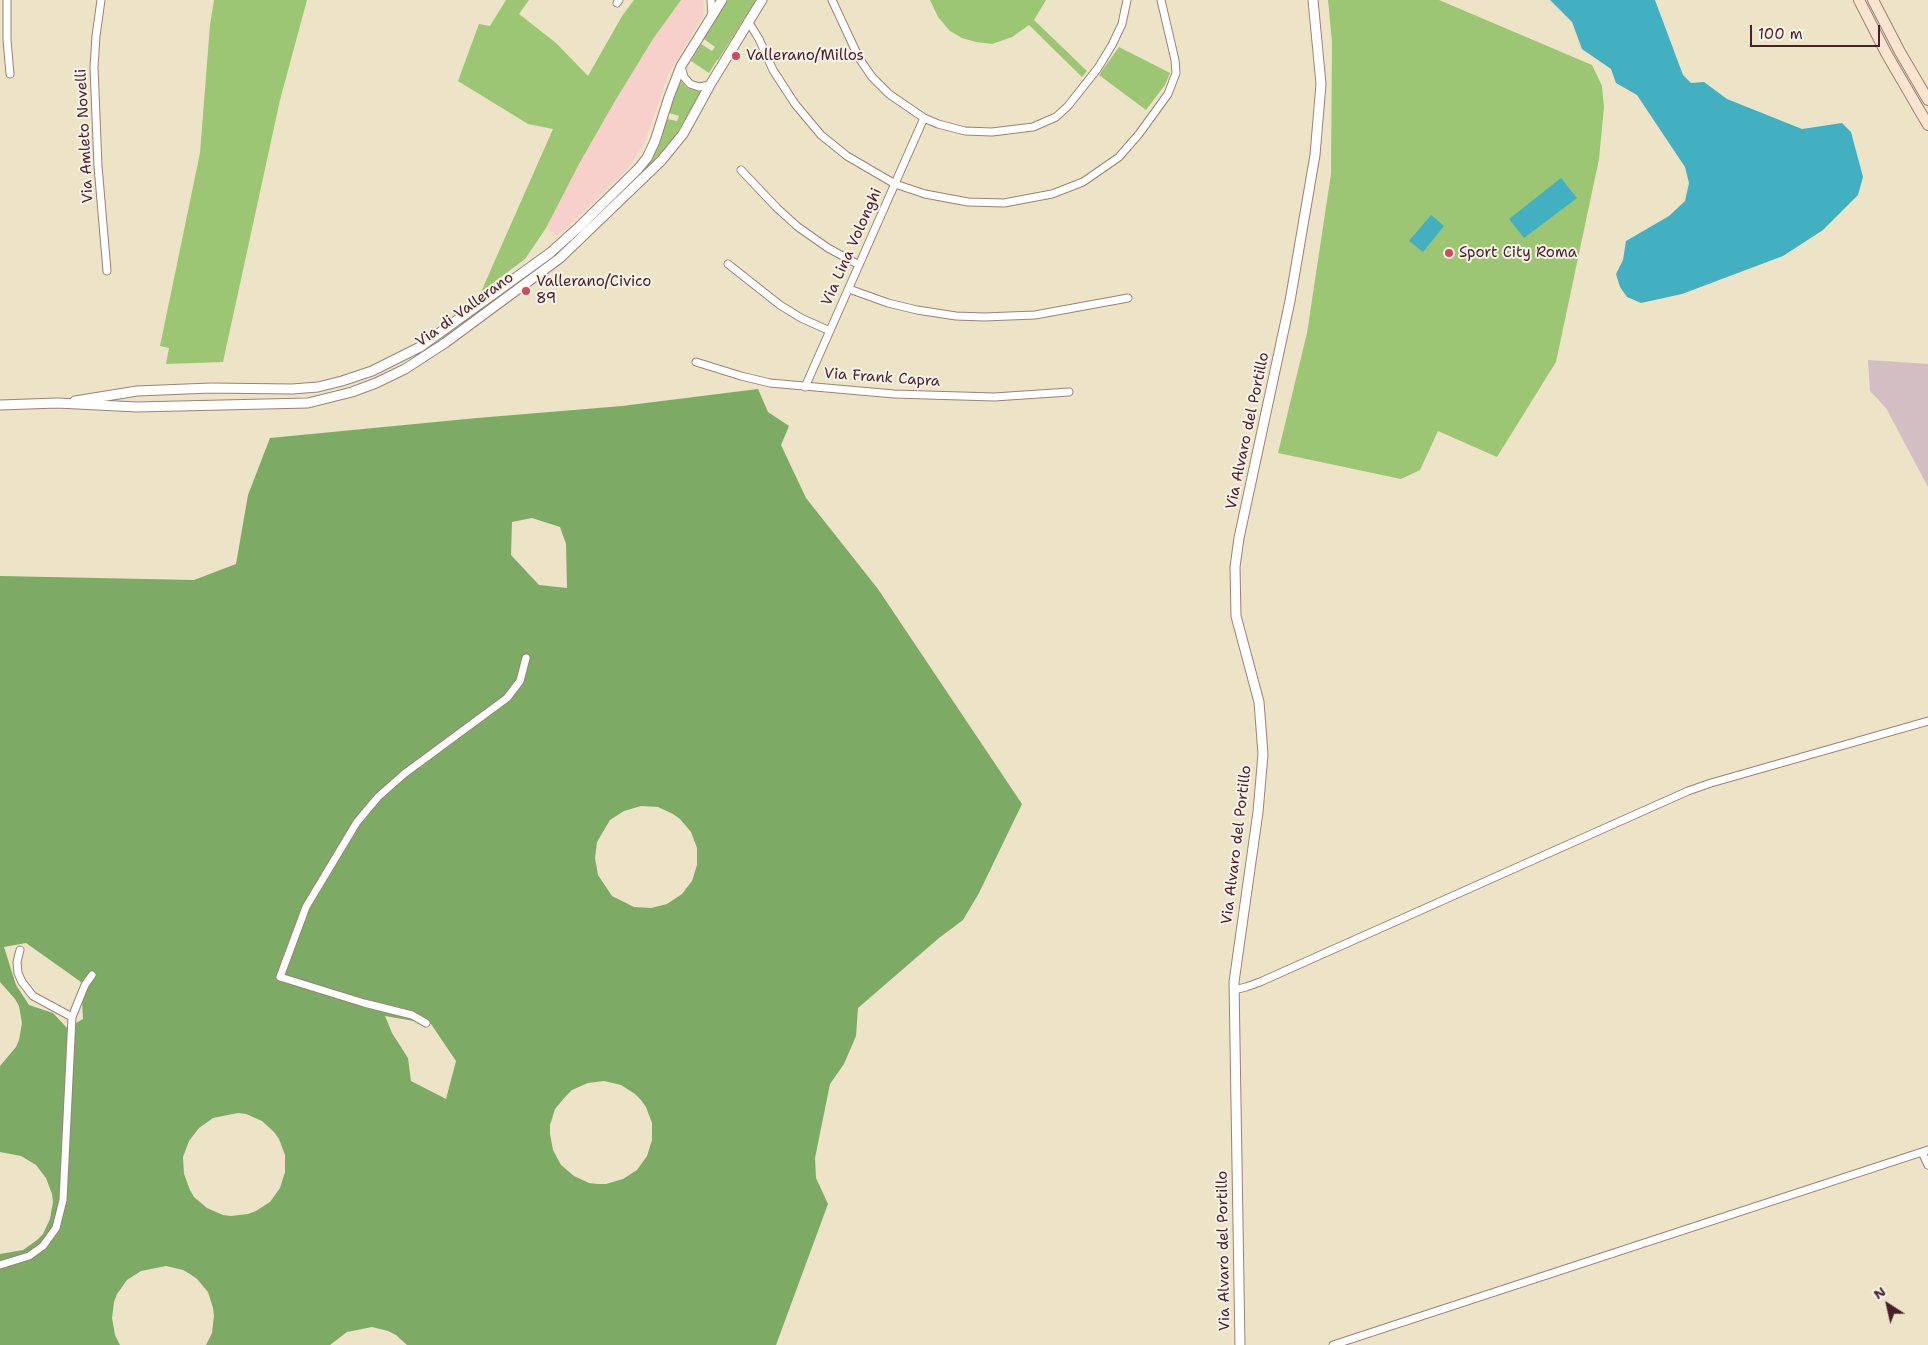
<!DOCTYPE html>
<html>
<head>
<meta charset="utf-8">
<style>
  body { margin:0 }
  #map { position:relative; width:1928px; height:1345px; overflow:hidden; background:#ede3c6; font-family:"Shantell Sans",sans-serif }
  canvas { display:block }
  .north { position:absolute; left:1863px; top:1280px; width:50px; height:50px; -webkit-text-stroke:4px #f7f3e8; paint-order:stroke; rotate:325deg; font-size:14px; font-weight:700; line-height:20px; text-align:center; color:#4a1f2b }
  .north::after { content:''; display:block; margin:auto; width:18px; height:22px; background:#4a1f2b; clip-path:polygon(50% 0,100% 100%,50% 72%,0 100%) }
  .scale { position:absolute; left:1750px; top:25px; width:130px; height:22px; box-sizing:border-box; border:2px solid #4a1f2b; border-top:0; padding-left:6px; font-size:15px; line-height:18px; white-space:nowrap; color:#4a1f2b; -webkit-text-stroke:4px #f7f3e8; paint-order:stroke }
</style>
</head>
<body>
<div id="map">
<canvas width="1928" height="1345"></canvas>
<div class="north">N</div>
<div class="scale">100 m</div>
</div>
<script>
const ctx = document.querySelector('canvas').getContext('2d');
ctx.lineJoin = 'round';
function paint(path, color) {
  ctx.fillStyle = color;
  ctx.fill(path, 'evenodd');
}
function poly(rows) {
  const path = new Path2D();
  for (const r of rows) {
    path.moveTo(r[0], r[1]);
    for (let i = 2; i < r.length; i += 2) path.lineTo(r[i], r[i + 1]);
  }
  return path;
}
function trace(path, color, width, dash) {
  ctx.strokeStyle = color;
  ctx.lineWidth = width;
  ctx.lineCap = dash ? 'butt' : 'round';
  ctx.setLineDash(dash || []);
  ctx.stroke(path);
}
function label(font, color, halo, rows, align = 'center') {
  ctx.font = font + ' "Shantell Sans",sans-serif';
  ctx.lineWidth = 4;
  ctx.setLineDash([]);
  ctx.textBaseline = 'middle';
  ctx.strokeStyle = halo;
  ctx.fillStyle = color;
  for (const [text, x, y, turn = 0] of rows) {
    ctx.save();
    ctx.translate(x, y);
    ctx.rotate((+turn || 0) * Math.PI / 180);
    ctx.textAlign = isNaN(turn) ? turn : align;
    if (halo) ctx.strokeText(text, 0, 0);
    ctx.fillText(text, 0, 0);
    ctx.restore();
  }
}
paint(poly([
  [681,0,704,0,703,16,669,73,644,144,628,168,576,219,557,236,546,228,579,164,615,100,653,39]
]), '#f7d0cc');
paint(poly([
  [1868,360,1928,364,1928,487,1886,408,1870,391]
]), '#d2bec3');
paint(poly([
  [214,0,307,0,280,100,223,362,166,364,169,348,160,346,200,153,210,25],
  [506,0,529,0,519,14,556,43,588,76,622,16,634,0,681,0,653,39,615,101,579,164,546,228,525,259,481,292,553,129,528,124,458,81,479,24,490,26],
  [728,0,756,0,718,60,717,60,709,73,691,61,701,44,712,51,715,47,704,39],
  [930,0,1046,0,1034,20,1087,71,1082,77,1029,25,1012,37,992,44,976,42,962,38,950,31,938,17],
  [1328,0,1439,0,1592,65,1602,86,1604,107,1599,159,1556,362,1497,457,1438,431,1420,470,1401,479,1278,453,1307,333,1331,174,1332,42],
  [1119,47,1170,73,1165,85,1146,110,1099,75],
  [680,80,687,88,701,92,674,138,644,172,643,170,657,148,667,119,677,121,679,116,669,113]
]), '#9cc673');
paint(poly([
  [758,389,768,412,789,426,781,445,806,498,878,589,1022,804,979,893,963,920,939,938,858,1008,856,1036,844,1064,830,1084,815,1158,816,1178,828,1204,776,1345,407,1345,396,1335,388,1331,372,1327,347,1332,330,1345,206,1345,212,1333,214,1316,213,1308,208,1292,197,1279,190,1274,183,1270,166,1266,141,1271,127,1280,117,1294,114,1302,112,1318,115,1335,120,1345,0,1345,0,1254,23,1250,37,1240,43,1234,50,1219,53,1202,52,1194,46,1178,36,1165,21,1156,0,1152,0,1066,16,1047,19,1040,22,1023,19,1006,15,999,0,982,0,576,194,580,236,564,248,495,270,438,477,418,622,406],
  [532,518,560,527,566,544,567,588,539,585,511,555,512,522],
  [641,806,658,807,673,814,680,819,691,832,697,848,697,865,692,881,682,894,667,904,651,908,634,907,612,896,598,875,595,858,597,842,610,820,624,811],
  [26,943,81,982,83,1019,67,1028,53,1013,29,1005,16,985,4,947],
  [385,1016,431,1024,456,1061,446,1099,411,1081,408,1058,392,1033],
  [604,1081,621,1085,635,1094,641,1100,646,1107,652,1123,652,1140,647,1156,637,1170,623,1179,606,1184,598,1184,589,1183,574,1176,561,1165,553,1150,550,1134,550,1125,555,1109,566,1096,572,1090,588,1083],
  [238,1113,246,1114,262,1121,274,1132,279,1139,285,1155,285,1172,280,1188,270,1202,256,1211,248,1214,231,1216,223,1215,207,1208,194,1197,190,1190,184,1174,183,1157,189,1141,199,1128,213,1118]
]), '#7dab65');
paint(poly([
  [1550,0,1655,0,1683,75,1691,83,1704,82,1727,99,1802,129,1842,123,1851,132,1863,177,1858,195,1823,230,1783,256,1682,294,1641,303,1627,297,1620,287,1616,274,1623,260,1626,241,1669,216,1685,201,1689,183,1685,167,1637,95,1616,83,1611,69,1582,49,1572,22],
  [1561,178,1577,198,1524,238,1509,219],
  [1431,215,1444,226,1423,252,1409,241]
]), '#43b0c1');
const minor = poly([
  [7,0,7,40,10,74],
  [101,0,96,36,94,67,98,166,107,271],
  [711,0,712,16],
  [832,0,859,58,872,77,889,94,924,118,938,124,965,131,992,132,1033,127,1056,117,1068,106,1098,68,1112,45,1122,24,1127,0],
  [617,3,619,0],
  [748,21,759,39,773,70,795,104,821,135,847,156,895,184,925,194,968,202,1004,203,1052,194,1083,182,1119,157,1139,134,1168,94,1176,73,1175,60,1161,0],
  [681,66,684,77,690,84,699,87,710,85],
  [741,170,777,208,798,227,828,248,859,265],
  [728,264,780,305,801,318,830,331],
  [849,289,888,303,917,310,956,316,984,317,1035,315,1128,298],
  [696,362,741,376,770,383,894,394,994,397,1069,392],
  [805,387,924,118],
  [20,950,17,962,18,973,22,982,33,996,72,1017],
  [1234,990,1246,987,1260,982,1688,791,1711,783,1928,721],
  [426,1023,412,1015,364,1003,280,977,306,907,357,822,378,797,404,774,507,698,520,681,526,658],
  [1922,1152,1928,1165],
  [0,1265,29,1256,43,1246,56,1228,63,1200,72,1017,85,985,92,975],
  [1333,1345,1928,1150]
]);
const tertiary = poly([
  [75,401,137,391,211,388,292,389,318,387,342,381,372,371,420,347,550,253,579,227,638,169,647,158,655,141,669,97,681,66,722,0],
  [0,405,57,403,137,407,308,403,352,392,376,383,405,369,445,343,560,258,661,161,683,134,710,85,762,0],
  [1240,1345,1234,982,1258,812,1263,754,1259,702,1236,616,1235,567,1239,538,1290,301,1315,155,1321,84,1313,0]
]);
const secondary = poly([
  [1859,0,1886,53,1928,125],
  [1873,0,1900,52,1928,100]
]);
trace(minor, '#9c8178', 9);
trace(tertiary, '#9c8178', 11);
trace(secondary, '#9c8178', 12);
trace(minor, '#fff', 7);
trace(tertiary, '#fff', 9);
trace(secondary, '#fce5d0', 10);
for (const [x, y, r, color] of [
  [736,56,5,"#d1495b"],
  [1449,253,5,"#d1495b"],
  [526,291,5,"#d1495b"]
]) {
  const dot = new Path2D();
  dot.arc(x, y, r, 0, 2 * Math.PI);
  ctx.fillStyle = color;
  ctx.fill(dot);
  trace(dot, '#f7f3e8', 2);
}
label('15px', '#4a1f2b', '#f7f3e8', [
  ["Vallerano/Millos",746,56],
  ["Sport City Roma",1459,253],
  ["Vallerano/Civico",536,282],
  ["89",536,299]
], 'left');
label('15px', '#4a1f2b', '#f7f3e8', [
  ["Via Amleto Novelli",85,136,-93],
  ["Via Lina Volonghi",852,247,-66],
  ["Via di Vallerano",465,310,-36],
  ["Via Frank Capra",882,378,4],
  ["Via Alvaro del Portillo",1248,431,-78],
  ["Via Alvaro del Portillo",1237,845,-83],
  ["Via Alvaro del Portillo",1224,1251,-91]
]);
</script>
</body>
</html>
